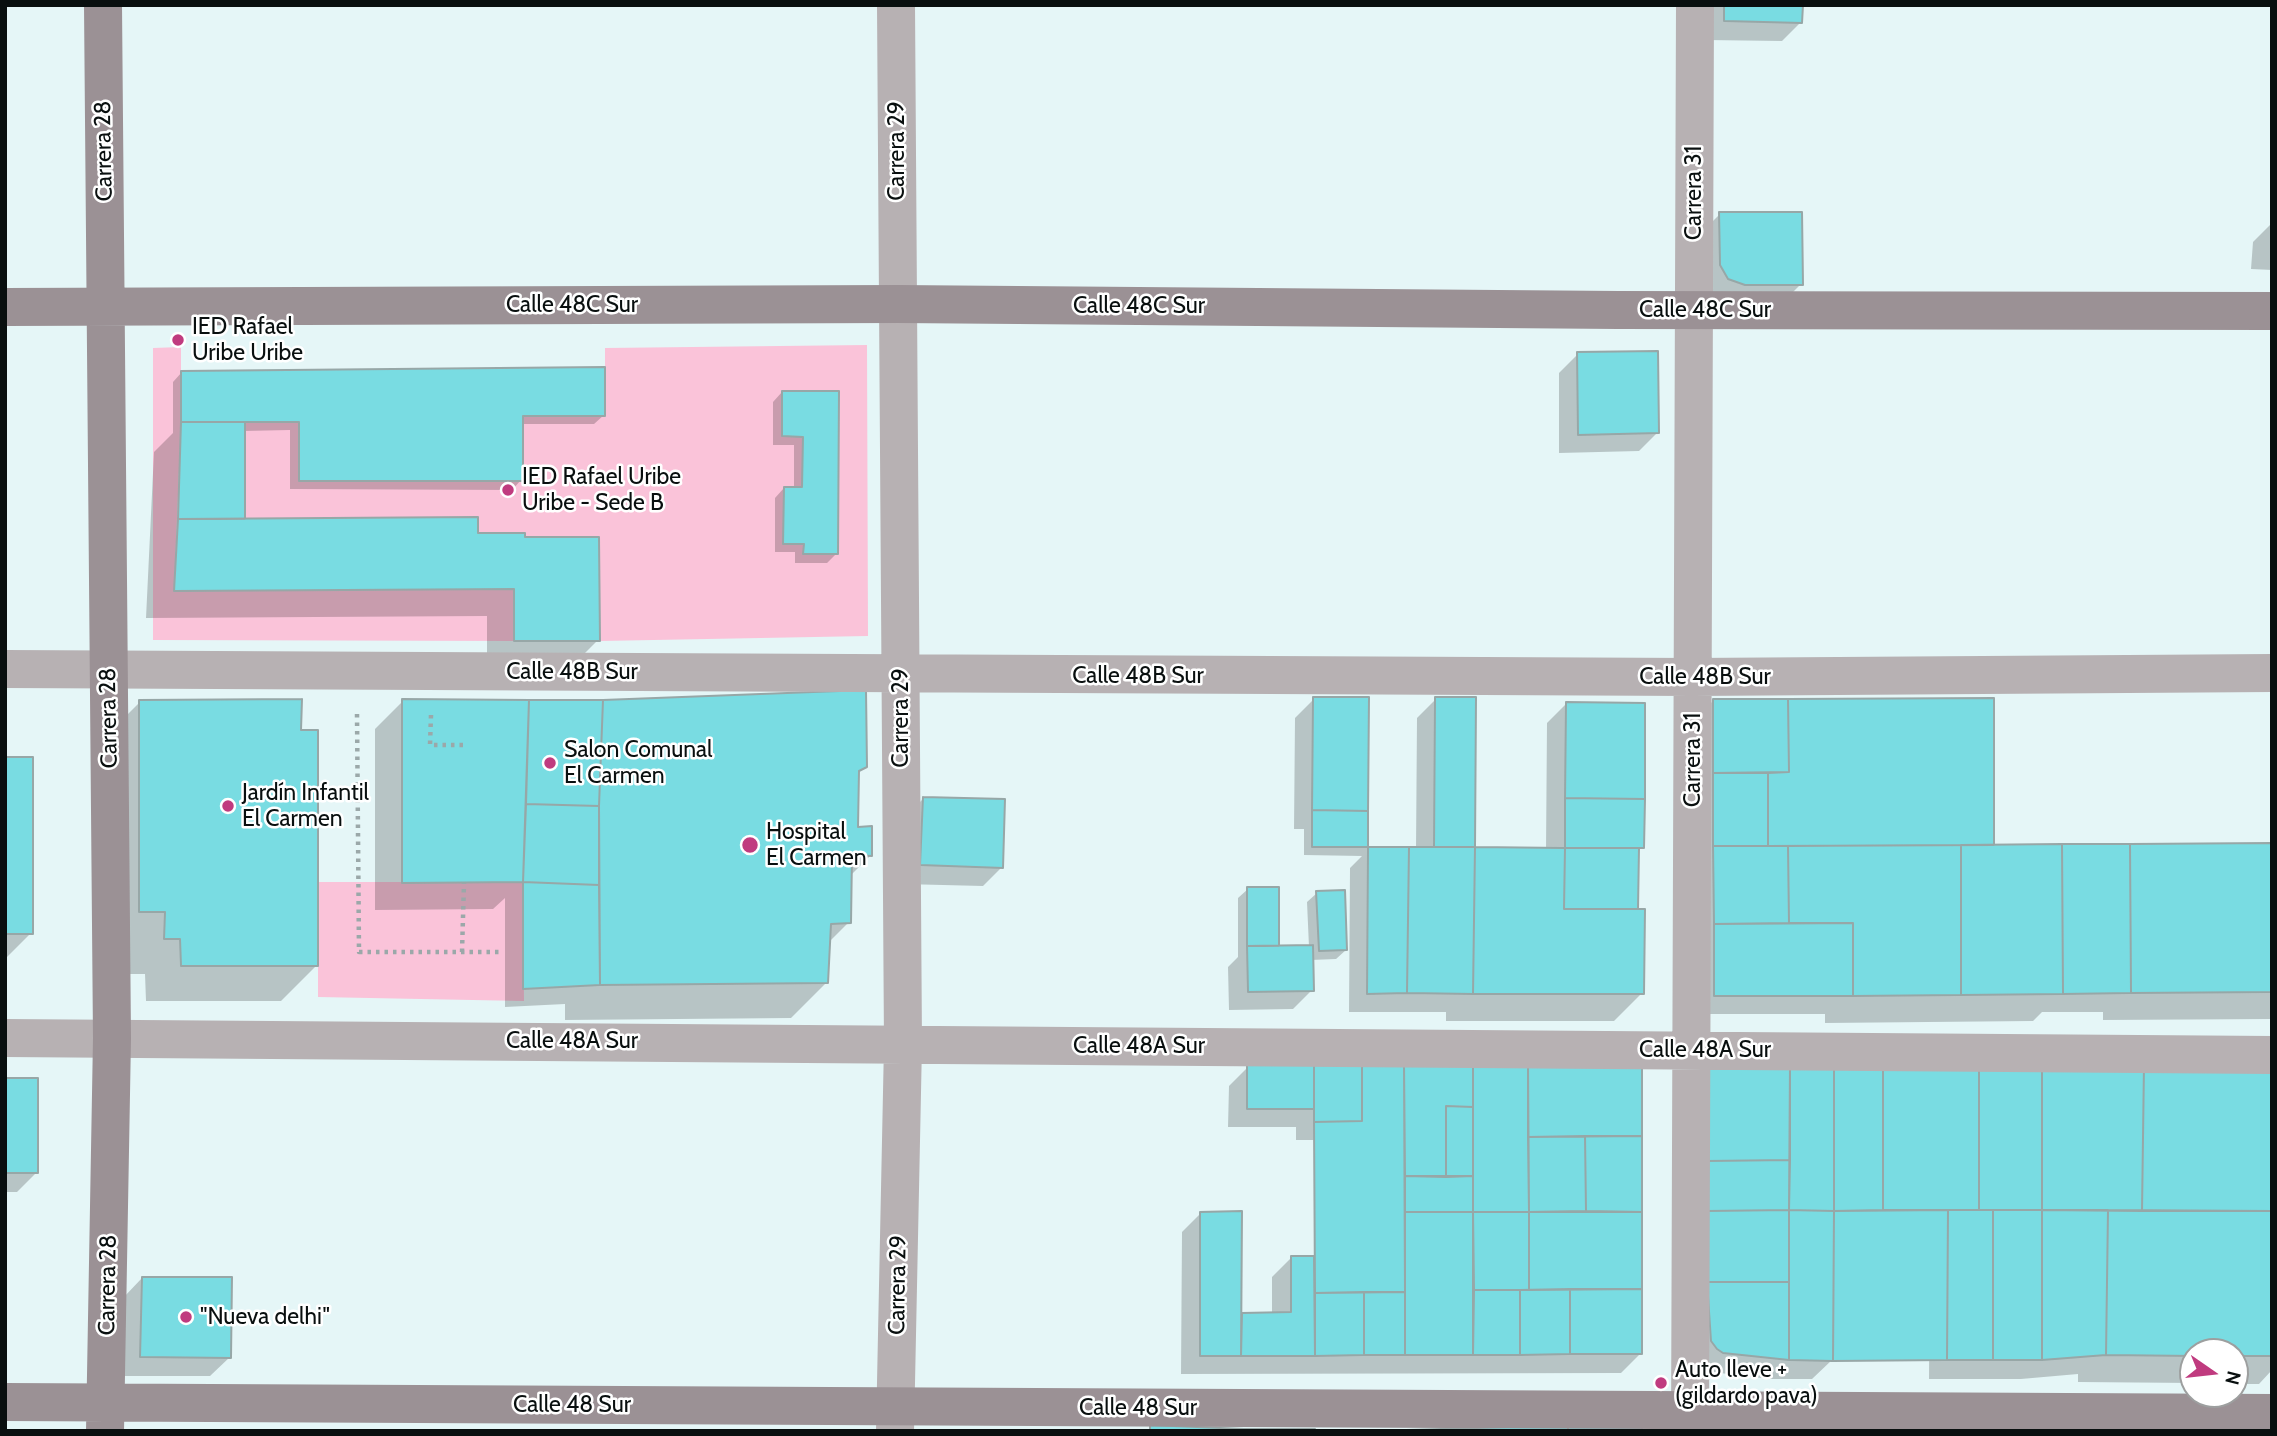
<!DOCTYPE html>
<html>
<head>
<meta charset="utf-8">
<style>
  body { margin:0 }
  #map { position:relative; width:2277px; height:1436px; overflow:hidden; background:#e5f6f7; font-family:Cabin,sans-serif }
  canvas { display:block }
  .frame { position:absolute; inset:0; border:7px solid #090f0f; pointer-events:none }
  .north { position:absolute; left:2179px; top:1338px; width:70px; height:70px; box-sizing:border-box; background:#fff; border:2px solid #9d9f9f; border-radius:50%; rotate:104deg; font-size:19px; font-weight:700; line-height:28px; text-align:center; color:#090f0f }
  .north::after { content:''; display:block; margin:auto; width:24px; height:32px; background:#c03b7f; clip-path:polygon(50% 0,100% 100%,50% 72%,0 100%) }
</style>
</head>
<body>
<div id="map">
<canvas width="2277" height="1436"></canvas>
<div class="frame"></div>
<div class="north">N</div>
</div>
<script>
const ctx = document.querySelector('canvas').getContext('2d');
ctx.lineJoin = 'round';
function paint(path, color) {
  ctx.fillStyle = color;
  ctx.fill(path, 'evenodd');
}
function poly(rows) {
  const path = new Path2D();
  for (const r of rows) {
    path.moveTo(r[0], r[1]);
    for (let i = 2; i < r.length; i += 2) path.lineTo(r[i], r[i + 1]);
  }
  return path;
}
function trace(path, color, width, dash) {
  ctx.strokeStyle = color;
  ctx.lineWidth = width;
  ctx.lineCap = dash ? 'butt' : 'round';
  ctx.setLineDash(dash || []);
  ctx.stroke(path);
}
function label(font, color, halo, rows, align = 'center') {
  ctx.font = font + ' Cabin,sans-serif';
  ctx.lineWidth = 5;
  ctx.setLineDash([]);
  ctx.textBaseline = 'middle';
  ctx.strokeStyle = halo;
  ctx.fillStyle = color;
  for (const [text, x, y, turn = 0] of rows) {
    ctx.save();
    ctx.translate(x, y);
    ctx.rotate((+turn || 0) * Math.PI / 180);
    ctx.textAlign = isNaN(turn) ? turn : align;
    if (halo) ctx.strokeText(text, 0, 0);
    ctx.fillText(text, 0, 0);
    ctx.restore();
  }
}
paint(poly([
  [867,345,868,636,600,641,599,537,525,537,245,519,245,422,299,422,299,481,523,481,523,416,605,416,605,348],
  [181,347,181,422,174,591,514,589,514,641,153,640,153,348],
  [318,882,523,882,524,1001,318,997]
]), '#fac3d9');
paint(poly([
  [1706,5,1801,5,1801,22,1782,41,1705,40],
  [1720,214,1801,284,1782,303,1709,298,1701,233],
  [2272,223,2272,270,2251,269,2253,242],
  [1578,354,1658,432,1639,451,1559,453,1559,373],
  [182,372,604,415,594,424,521,424,521,480,512,490,290,489,290,430,243,431,243,521,476,535,598,640,570,668,487,669,487,616,146,618,154,452,173,433,173,382],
  [782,392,838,393,837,553,827,563,795,563,795,552,775,552,775,498,784,488,794,489,794,445,773,445,773,402],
  [1314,699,1367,699,1367,849,1416,849,1417,718,1436,699,1473,852,1546,850,1547,723,1566,704,1642,847,1637,852,1636,911,1642,993,1614,1021,1446,1021,1446,1012,1349,1012,1350,868,1362,856,1304,855,1304,829,1294,829,1295,718],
  [403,701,603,702,865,766,857,774,856,828,871,855,850,876,849,922,828,943,827,982,791,1018,565,1020,565,1004,505,1007,505,898,493,909,375,910,375,729],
  [1713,701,1990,847,2272,845,2272,1019,2103,1020,2103,1012,2042,1012,2033,1021,1825,1023,1825,1014,1696,1014,1694,720],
  [140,702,300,732,317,965,281,1001,146,1001,145,974,129,974,104,738],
  [5,758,31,933,5,959],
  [923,799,1002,867,983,886,902,884,904,818],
  [1248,889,1278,947,1309,947,1307,902,1317,893,1346,950,1336,959,1311,960,1312,990,1293,1009,1229,1010,1228,967,1238,957,1238,898],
  [1641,1065,1640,1354,1621,1373,1181,1374,1182,1232,1201,1213,1240,1314,1272,1314,1272,1277,1291,1258,1313,1294,1387,1294,1386,1085,1405,1066],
  [1360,1066,1341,1140,1296,1140,1296,1127,1228,1127,1229,1086,1248,1067],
  [2272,1067,2272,1370,2259,1384,2235,1384,2235,1352,2193,1352,2193,1383,2078,1382,2078,1374,2021,1379,1929,1379,1930,1231],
  [5,1080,36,1173,17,1192,5,1192],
  [1689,1086,1881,1210,1862,1229,1832,1360,1812,1379,1770,1379,1703,1371],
  [142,1278,230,1357,210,1376,122,1376,123,1298]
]), '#0003');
const building = poly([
  [1724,5,1803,5,1802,23,1724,21,1724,5],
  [1719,212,1802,212,1803,285,1745,285,1728,279,1720,265,1719,212],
  [1658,351,1659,433,1578,435,1577,352,1658,351],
  [605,367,605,416,523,416,523,481,299,481,299,422,181,422,181,371,605,367],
  [782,391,839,391,838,554,803,554,804,544,783,544,784,487,802,487,803,437,782,436,782,391],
  [181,422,245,422,245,519,178,519,181,422],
  [478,517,478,533,525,533,525,537,599,537,600,641,514,641,514,589,174,591,178,519,478,517],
  [866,690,867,767,859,771,858,827,872,826,872,856,852,855,851,923,831,924,828,983,600,985,599,806,603,700,866,690],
  [1313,697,1369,697,1368,811,1312,810,1313,697],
  [1435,697,1476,697,1475,847,1434,847,1435,697],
  [1994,698,1994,845,1768,846,1768,773,1789,772,1788,699,1994,698],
  [302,699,301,730,318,730,318,966,181,966,180,939,164,939,165,912,139,912,139,700,302,699],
  [402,699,529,700,523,882,402,883,402,699],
  [1713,699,1788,699,1789,772,1713,773,1713,699],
  [529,700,603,700,599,806,526,804,529,700],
  [1566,702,1645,703,1645,799,1565,798,1566,702],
  [5,757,33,757,33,934,5,934,5,757],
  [1713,773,1768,773,1768,846,1713,846,1713,773],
  [923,797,1005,799,1003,868,920,865,923,797],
  [1565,798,1645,799,1644,848,1565,848,1565,798],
  [526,804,599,806,599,885,523,882,526,804],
  [1312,810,1368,811,1368,847,1312,847,1312,810],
  [2272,843,2272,992,2131,993,2130,844,2272,843],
  [2062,844,2130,844,2131,993,2063,994,2062,844],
  [2062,844,2063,994,1961,995,1961,845,2062,844],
  [1961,845,1961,995,1853,996,1853,923,1789,923,1788,846,1961,845],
  [1713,846,1788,846,1789,923,1714,924,1713,846],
  [1368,847,1409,847,1407,993,1367,994,1368,847],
  [1409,847,1475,847,1473,994,1407,993,1409,847],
  [1475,847,1565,848,1564,909,1645,909,1644,994,1473,994,1475,847],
  [1565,848,1639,848,1638,909,1564,909,1565,848],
  [523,882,599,885,600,985,523,989,523,882],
  [1247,887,1279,887,1279,946,1247,946,1247,887],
  [1345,890,1347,950,1319,951,1316,891,1345,890],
  [1853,923,1853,996,1714,996,1714,924,1853,923],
  [1313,945,1314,991,1248,992,1247,946,1313,945],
  [1528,1063,1642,1063,1642,1136,1528,1137,1528,1063],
  [1528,1063,1529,1212,1473,1212,1473,1064,1528,1063],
  [1362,1064,1404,1064,1405,1292,1315,1293,1314,1122,1362,1121,1362,1064],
  [1362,1064,1362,1121,1314,1122,1314,1065,1362,1064],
  [1404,1064,1473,1064,1473,1107,1446,1106,1446,1177,1405,1176,1404,1064],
  [2144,1064,2272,1065,2272,1211,2142,1211,2144,1064],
  [2144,1064,2142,1211,2042,1210,2042,1065,2144,1064],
  [1247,1065,1314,1065,1314,1109,1247,1109,1247,1065],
  [1708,1065,1790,1065,1790,1160,1707,1161,1708,1065],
  [1790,1065,1834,1065,1834,1211,1789,1210,1790,1065],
  [1834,1065,1883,1065,1883,1210,1834,1211,1834,1065],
  [1883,1065,1979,1065,1979,1210,1883,1210,1883,1065],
  [1979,1065,2042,1065,2042,1210,1979,1210,1979,1065],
  [5,1078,38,1078,38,1173,5,1173,5,1078],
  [1446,1106,1473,1107,1473,1176,1446,1177,1446,1106],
  [1585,1136,1586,1211,1529,1212,1528,1137,1585,1136],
  [1585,1136,1642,1136,1642,1212,1586,1211,1585,1136],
  [1790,1160,1789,1210,1707,1211,1707,1161,1790,1160],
  [1405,1176,1473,1176,1473,1212,1405,1212,1405,1176],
  [1789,1210,1789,1282,1707,1282,1707,1211,1789,1210],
  [1789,1210,1834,1211,1833,1361,1789,1360,1789,1210],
  [1948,1210,1993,1210,1993,1360,1947,1360,1948,1210],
  [1948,1210,1947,1360,1833,1361,1834,1211,1948,1210],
  [1993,1210,2042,1210,2042,1360,1993,1360,1993,1210],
  [2042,1210,2108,1210,2106,1355,2042,1360,2042,1210],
  [2108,1210,2272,1211,2272,1356,2235,1356,2235,1352,2193,1352,2193,1356,2106,1355,2108,1210],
  [1242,1211,1241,1356,1200,1356,1200,1212,1242,1211],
  [1405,1212,1473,1212,1473,1355,1405,1355,1405,1212],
  [1473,1212,1529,1212,1529,1290,1474,1290,1473,1212],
  [1529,1212,1642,1212,1642,1289,1529,1290,1529,1212],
  [1291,1256,1314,1256,1315,1356,1241,1356,1242,1313,1291,1312,1291,1256],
  [142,1277,232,1277,231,1358,140,1357,142,1277],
  [1707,1282,1789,1282,1789,1360,1723,1353,1717,1349,1711,1341,1707,1282],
  [1570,1289,1642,1289,1642,1354,1570,1354,1570,1289],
  [1570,1289,1570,1354,1520,1355,1520,1290,1570,1289],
  [1474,1290,1520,1290,1520,1355,1473,1355,1474,1290],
  [1364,1292,1405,1292,1405,1355,1364,1355,1364,1292],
  [1364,1292,1364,1355,1315,1356,1315,1293,1364,1292],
  [1642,1424,1642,1431,1568,1431,1568,1425,1642,1424],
  [1150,1425,1244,1429,1243,1431,1150,1431,1150,1425],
  [1568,1425,1568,1431,1477,1431,1477,1428,1568,1425],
  [1477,1428,1477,1431,1406,1431,1406,1430,1477,1428],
  [1244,1429,1315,1429,1315,1431,1243,1431,1244,1429]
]);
paint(building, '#79dce2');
trace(building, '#97a7a7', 2);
trace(poly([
  [357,714,359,952,501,952],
  [431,715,430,745,466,745],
  [462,952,464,883]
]), '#9ba8a9', 4.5, [3.5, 5]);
trace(poly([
  [5,669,1693,677,2272,673],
  [5,1038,2272,1055],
  [895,1431,903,1044,896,5],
  [1690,1431,1695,5]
]), '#b7b1b3', 38);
trace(poly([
  [103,5,112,1038,105,1431],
  [5,307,898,304,1618,310,2272,311],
  [5,1402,2272,1413]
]), '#9b9195', 38);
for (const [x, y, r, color] of [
  [178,340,7,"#c03b7f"],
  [508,490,7,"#c03b7f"],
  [550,763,7,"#c03b7f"],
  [228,806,7,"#c03b7f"],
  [750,845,9,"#c03b7f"],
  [186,1317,7,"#c03b7f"],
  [1661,1383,7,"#c03b7f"]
]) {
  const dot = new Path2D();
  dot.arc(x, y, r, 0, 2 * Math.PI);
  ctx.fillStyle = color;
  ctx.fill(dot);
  trace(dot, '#fff', 2.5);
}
label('23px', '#090f0f', '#fff', [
  ["Carrera 28",104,151,-91],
  ["Carrera 29",897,151,-90],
  ["Carrera 31",1694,193,-90],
  ["Calle 48C Sur",572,305],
  ["Calle 48C Sur",1139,306],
  ["Calle 48C Sur",1705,310],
  ["Calle 48B Sur",572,672],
  ["Calle 48B Sur",1138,676],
  ["Calle 48B Sur",1705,677],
  ["Carrera 28",109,718,-91],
  ["Carrera 29",901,718,-90],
  ["Carrera 31",1693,760,-90],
  ["Calle 48A Sur",572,1041],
  ["Calle 48A Sur",1139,1046],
  ["Calle 48A Sur",1705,1050],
  ["Carrera 28",108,1285,-89],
  ["Carrera 29",898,1285,-89],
  ["Calle 48 Sur",572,1405],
  ["Calle 48 Sur",1138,1408]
]);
label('23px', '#090f0f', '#fff', [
  ["IED Rafael",192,327],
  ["Uribe Uribe",192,353],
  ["IED Rafael Uribe",522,477],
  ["Uribe - Sede B",522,503],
  ["Salon Comunal",564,750],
  ["El Carmen",564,776],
  ["Jardín Infantil",242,793],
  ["El Carmen",242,819],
  ["Hospital",766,832],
  ["El Carmen",766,858],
  ["\"Nueva delhi\"",200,1317],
  ["Auto lleve +",1675,1370],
  ["(gildardo pava)",1675,1396]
], 'left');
</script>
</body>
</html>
